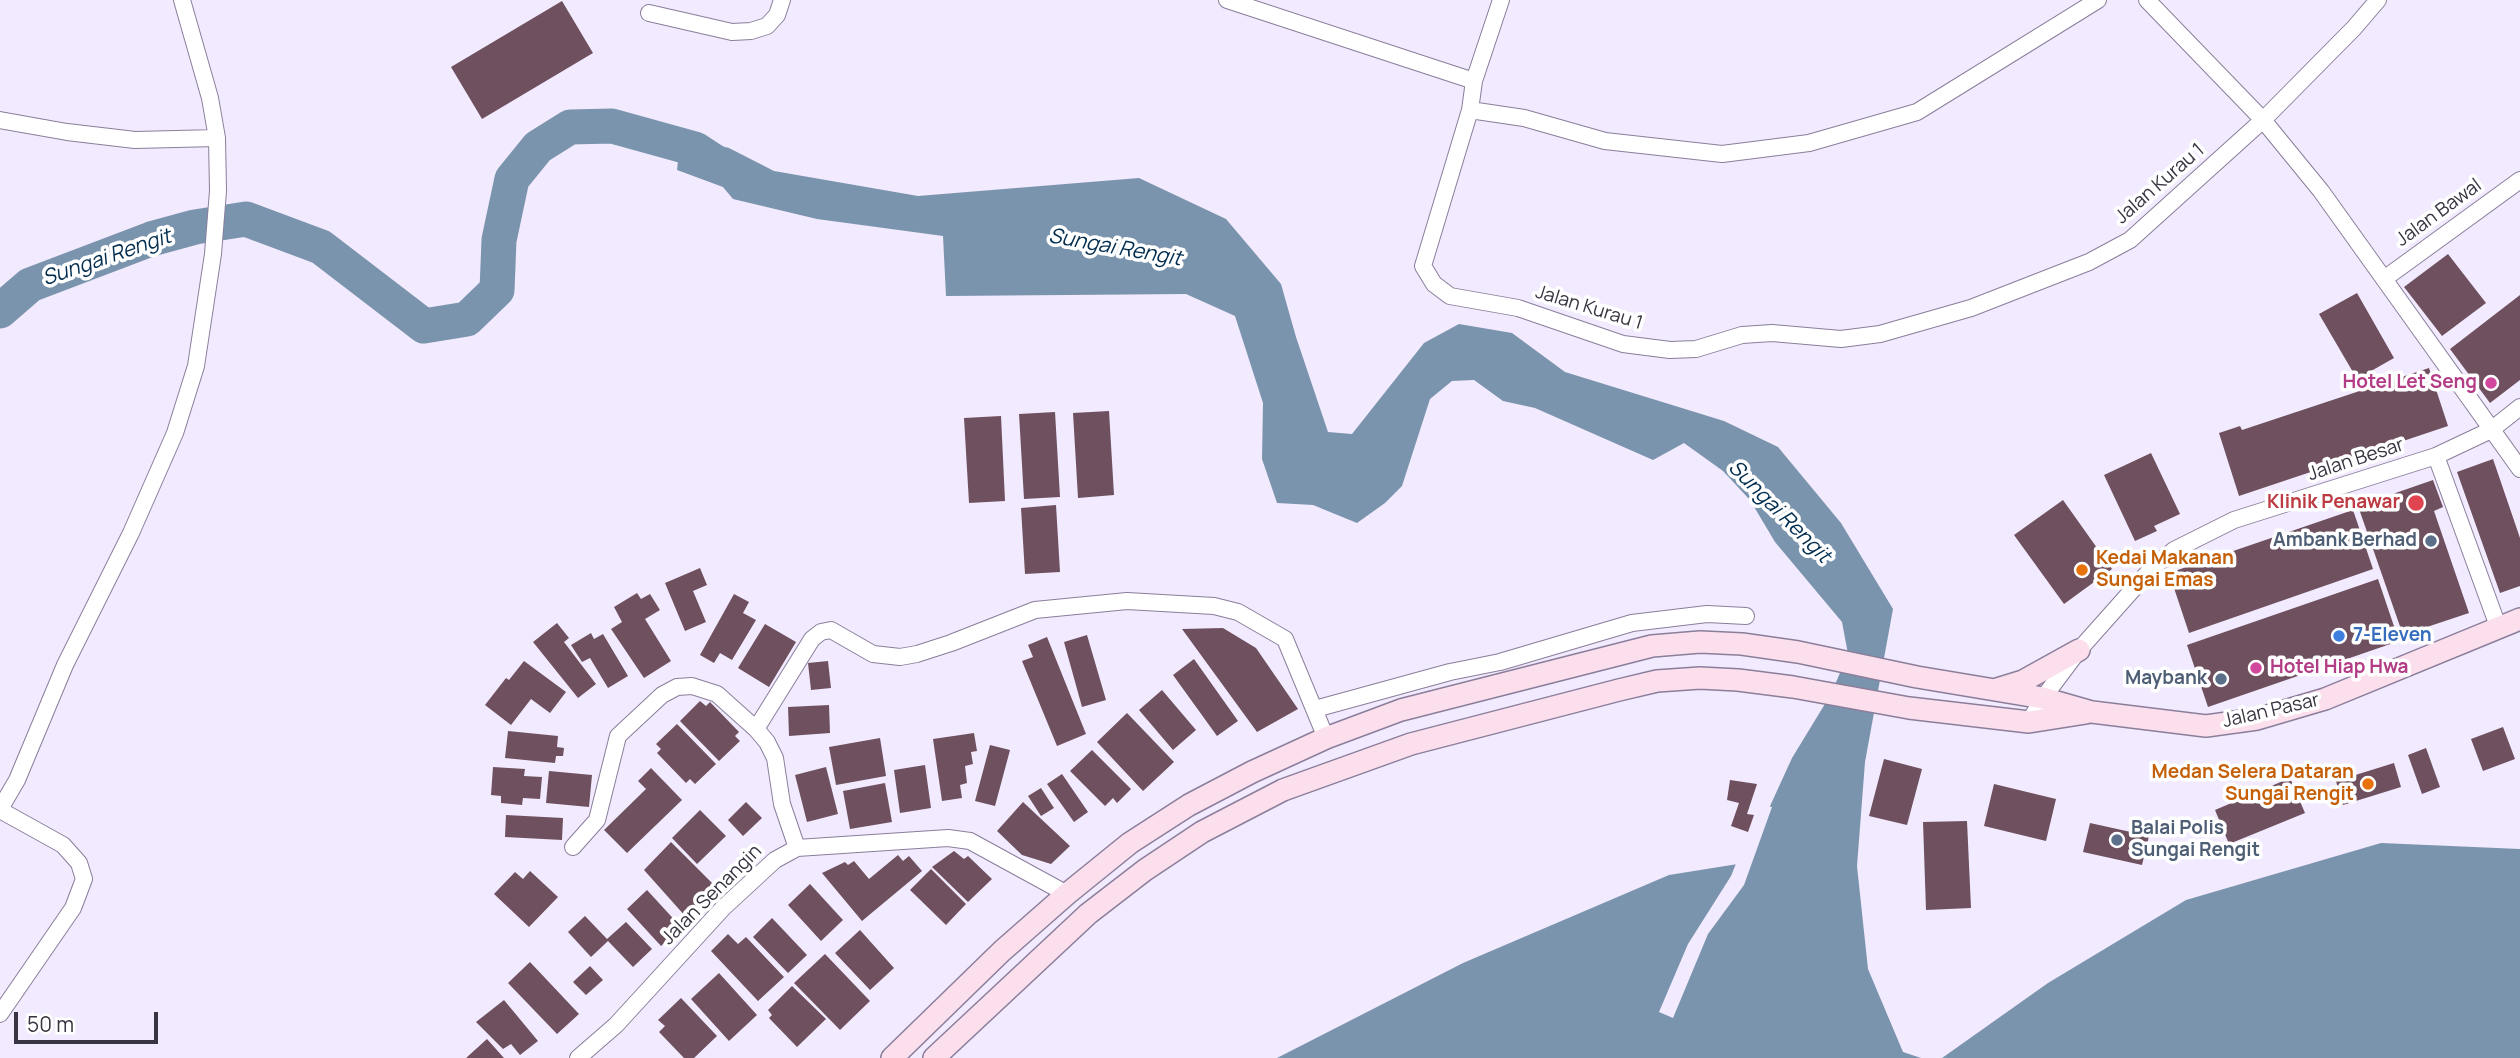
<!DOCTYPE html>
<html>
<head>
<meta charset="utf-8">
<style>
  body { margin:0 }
  #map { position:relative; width:2520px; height:1058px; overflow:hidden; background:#f2eafe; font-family:Manrope,sans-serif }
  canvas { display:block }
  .scale { position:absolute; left:14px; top:1012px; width:144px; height:32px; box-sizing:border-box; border:4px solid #393441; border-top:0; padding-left:9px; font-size:21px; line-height:24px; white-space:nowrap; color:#393441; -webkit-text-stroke:5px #fff; paint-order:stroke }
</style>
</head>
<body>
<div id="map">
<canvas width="2520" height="1058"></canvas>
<div class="scale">50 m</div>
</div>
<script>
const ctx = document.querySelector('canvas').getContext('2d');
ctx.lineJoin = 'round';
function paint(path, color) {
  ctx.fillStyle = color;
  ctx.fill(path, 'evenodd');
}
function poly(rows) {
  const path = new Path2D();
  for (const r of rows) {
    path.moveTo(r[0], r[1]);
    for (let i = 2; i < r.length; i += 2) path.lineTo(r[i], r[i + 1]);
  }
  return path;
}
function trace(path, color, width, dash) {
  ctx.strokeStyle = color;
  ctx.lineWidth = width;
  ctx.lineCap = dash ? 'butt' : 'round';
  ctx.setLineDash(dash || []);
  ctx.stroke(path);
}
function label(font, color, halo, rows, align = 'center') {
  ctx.font = font + ' Manrope,sans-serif';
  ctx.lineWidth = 7;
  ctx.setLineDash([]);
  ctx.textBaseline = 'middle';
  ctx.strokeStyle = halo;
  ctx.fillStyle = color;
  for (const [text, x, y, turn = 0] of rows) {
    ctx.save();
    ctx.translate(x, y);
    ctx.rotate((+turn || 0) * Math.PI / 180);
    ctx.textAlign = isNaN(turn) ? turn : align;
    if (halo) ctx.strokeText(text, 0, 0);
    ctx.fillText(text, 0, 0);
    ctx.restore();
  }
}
paint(poly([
  [681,136,729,148,774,171,918,196,1139,178,1226,219,1281,284,1296,337,1328,432,1352,434,1424,343,1459,324,1512,333,1565,372,1724,421,1778,447,1841,523,1893,609,1865,762,1857,866,1868,969,1903,1052,1921,1058,1277,1058,1463,963,1669,875,1744,863,1792,758,1831,694,1848,654,1842,622,1775,542,1750,500,1723,471,1684,443,1653,460,1535,408,1503,401,1474,380,1452,381,1430,399,1402,486,1385,503,1357,523,1313,505,1277,503,1262,459,1263,403,1235,316,1186,294,946,296,943,236,817,219,733,199,723,187,677,170],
  [2381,843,2520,849,2520,1058,1942,1058,2048,983,2186,900]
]), '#7b94ad');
paint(poly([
  [1766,806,1772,807,1744,885,1708,934,1673,1018,1659,1012,1688,944,1731,876,1737,861,1741,860]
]), '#f2eafe');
trace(poly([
  [0,311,30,285,151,239,195,227,246,219,321,247,424,326,467,319,497,290,499,240,512,179,538,147,570,127,612,126,695,149,721,166]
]), '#7b94ad', 35);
paint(poly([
  [562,1,593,53,482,119,451,67],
  [2448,254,2486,303,2442,336,2404,287],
  [2357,293,2394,358,2357,379,2319,314],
  [2520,295,2520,380,2490,403,2450,349],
  [2429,368,2448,426,2239,496,2219,433,2240,426,2242,430],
  [1109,411,1114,495,1078,498,1073,413],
  [1055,412,1060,497,1024,499,1019,414],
  [1001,416,1005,501,969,503,964,418],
  [2151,453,2180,514,2154,526,2157,531,2135,541,2104,475],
  [2493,459,2520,538,2520,586,2500,593,2457,472],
  [2433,480,2443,507,2434,511,2469,613,2403,635,2358,506],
  [2063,500,2112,569,2064,604,2014,535],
  [1056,505,1060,572,1025,574,1021,508],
  [2353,510,2373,569,2189,633,2169,573],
  [700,568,707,585,693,591,706,622,685,631,665,583],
  [2378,579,2399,641,2208,707,2187,645],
  [637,593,641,599,650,594,660,610,645,619,671,661,644,678,611,629,622,622,614,607],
  [734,594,749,602,743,613,756,620,732,660,720,653,714,663,700,655],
  [557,623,569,638,564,642,596,684,578,698,533,642],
  [765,624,796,642,769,687,738,668],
  [1223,628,1256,648,1298,709,1257,732,1182,629],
  [591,633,594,639,603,634,628,676,608,688,590,658,582,662,571,645],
  [1087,635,1106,700,1082,707,1064,642],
  [1047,637,1086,734,1057,746,1022,661,1033,657,1028,645],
  [1194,659,1238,721,1217,736,1173,675],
  [524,661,566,692,550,713,531,699,511,725,485,705,506,678,509,680],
  [828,661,831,688,811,690,808,663],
  [1162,690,1196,730,1173,750,1139,710],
  [700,701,706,706,710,702,739,732,735,736,740,741,719,761,680,721],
  [829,705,830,733,789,736,788,707],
  [1127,713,1174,762,1143,791,1097,742],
  [677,724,716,764,695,784,690,779,686,783,657,753,661,749,656,744],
  [2503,727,2515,759,2483,771,2471,739],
  [508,731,558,736,557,747,564,748,563,756,556,756,555,763,505,758],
  [974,733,977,751,971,752,973,764,965,766,967,783,960,785,962,798,942,801,933,739],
  [880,738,886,776,836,785,829,747],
  [990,745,1010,750,995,806,975,801],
  [2426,748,2440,787,2422,794,2408,755],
  [1092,750,1131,789,1117,803,1113,798,1105,806,1070,771],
  [1884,759,1922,769,1907,825,1869,816],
  [2394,763,2401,787,2343,805,2336,781],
  [925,765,931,808,900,813,894,770],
  [493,767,525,769,524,776,542,777,540,799,523,798,522,805,501,803,501,796,491,795],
  [826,767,838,814,807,822,795,775],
  [651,768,682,800,627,853,604,830,646,789,638,781],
  [549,771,592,775,589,807,546,803],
  [1062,774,1088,812,1074,822,1047,784],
  [2290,778,2305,813,2229,844,2215,810],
  [1730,780,1757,784,1747,814,1754,815,1748,832,1731,826,1739,803,1727,800],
  [885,783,892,822,850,829,843,791],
  [1994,784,2056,799,2046,841,1984,826],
  [1041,788,1054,808,1041,816,1028,796],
  [746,802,762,818,743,836,728,820],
  [1023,802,1070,846,1051,864,1022,855,997,831],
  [700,810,726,836,697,864,672,838],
  [506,815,563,818,562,840,505,837],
  [1967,821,1971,908,1926,910,1923,822],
  [2090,823,2149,836,2142,865,2083,852],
  [671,842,717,888,686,917,644,870],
  [954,851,964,859,968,856,992,879,968,902,932,867],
  [898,855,903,861,909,856,922,871,862,921,822,873,845,862,848,865,854,861,869,879],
  [931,869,966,904,946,925,910,890],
  [530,871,558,897,529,927,494,894,515,872,523,879],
  [810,884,843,920,821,941,788,905],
  [647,890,681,927,661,946,627,909],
  [585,916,607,939,626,922,652,949,633,967,608,941,591,957,568,932],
  [772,918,807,955,788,973,753,937],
  [860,930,894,968,870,990,835,953],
  [728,934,738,944,746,937,784,977,758,1001,711,951],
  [825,954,870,1001,840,1030,794,983],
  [530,962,579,1014,557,1034,508,983],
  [590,966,603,980,586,995,573,982],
  [719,973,757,1015,729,1041,691,999],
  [792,986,826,1019,797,1047,769,1018,772,1015,768,1010],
  [681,998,717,1036,694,1058,684,1058,659,1032,665,1026,658,1020],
  [504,1000,538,1041,520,1055,511,1044,503,1049,476,1022],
  [487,1039,504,1058,466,1058]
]), '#6e505f');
const street = poly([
  [1227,0,1474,81],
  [1501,0,1474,81,1470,110,1423,266,1434,284,1450,296,1518,308,1623,344,1670,350,1696,349,1742,335,1772,333,1841,339,1880,334,1971,308,2089,262,2130,240,2263,120,2354,28,2378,0],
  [2147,0,2263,120,2321,191,2520,469],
  [649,13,732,32,751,31,767,26,777,15,782,0],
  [1470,110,1524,118,1605,141,1722,154,1809,143,1917,112,2098,0],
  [0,120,67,132,135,140,217,138],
  [2384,279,2520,180],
  [2436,456,2499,629],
  [1315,709,1450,672,1500,662,1632,623,1707,614,1746,616],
  [2029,722,2043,698,2079,650,2152,568,2174,550,2234,520,2436,456,2491,430,2520,407],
  [756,729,812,639,821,632,831,630,873,654,900,657,917,654,951,643,1035,610,1127,601,1214,606,1238,612,1285,639,1326,738],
  [0,809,17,780,65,665,131,533,175,433,196,366,213,254,218,191,217,138,210,98,182,0],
  [0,810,63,845,79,863,84,879,73,908,0,1014],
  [573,847,597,820,618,736,662,695,677,687,692,686,717,694,756,729,767,742,775,758,782,804,797,848],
  [578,1058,616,1025,723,908,775,860,797,848,948,838,970,841,1067,894]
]);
const secondary = poly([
  [1997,689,2023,681,2079,650],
  [892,1058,1002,951,1067,894,1130,843,1189,805,1252,772,1326,738,1401,710,1652,646,1700,642,1742,644,1798,652,1917,677,2043,698,2092,712,2206,726,2257,719,2325,699,2520,619],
  [934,1058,1088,914,1145,870,1202,832,1283,790,1411,744,1619,690,1657,681,1700,678,1738,680,1793,687,1909,708,2029,722,2086,713]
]);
trace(street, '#8a7e9b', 18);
trace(secondary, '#8a7e9b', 24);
trace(street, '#fff', 16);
trace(secondary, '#fcdfed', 21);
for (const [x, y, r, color] of [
  [2491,383,7,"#d1479c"],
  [2416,503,9,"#e0444e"],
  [2431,541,7,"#5c6f8a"],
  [2082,570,7,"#e8710a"],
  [2339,636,7,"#3f7fe0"],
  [2256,668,7,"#d1479c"],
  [2221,679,7,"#5c6f8a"],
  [2368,784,7,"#e8710a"],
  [2117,840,7,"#5c6f8a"]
]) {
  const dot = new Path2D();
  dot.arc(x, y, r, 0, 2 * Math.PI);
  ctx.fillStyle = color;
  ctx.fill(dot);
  trace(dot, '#fff', 2.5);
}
label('19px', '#393441', '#fff', [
  ["Jalan Kurau 1",2160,184,-41],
  ["Jalan Bawal",2439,213,-36],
  ["Jalan Kurau 1",1589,308,17],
  ["Jalan Besar",2356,460,-18],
  ["Jalan Pasar",2271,711,-13],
  ["Jalan Senangin",712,895,-45]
]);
label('bold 19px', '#b23c85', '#fff', [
  ["Hotel Let Seng",2477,383],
  ["Hotel Hiap Hwa",2270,668,"left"]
], 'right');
label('bold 19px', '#be3a42', '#fff', [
  ["Klinik Penawar",2400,503]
], 'right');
label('bold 19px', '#4e5e75', '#fff', [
  ["Ambank Berhad",2417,541],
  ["Maybank",2207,679],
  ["Balai Polis",2131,829,"left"],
  ["Sungai Rengit",2131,851,"left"]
], 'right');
label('bold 19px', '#c56008', '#fff', [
  ["Kedai Makanan",2096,559],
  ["Sungai Emas",2096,581],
  ["Medan Selera Dataran",2354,773,"right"],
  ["Sungai Rengit",2354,795,"right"]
], 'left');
label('bold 19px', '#366cbe', '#fff', [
  ["7-Eleven",2353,636]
], 'left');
label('italic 21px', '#022d4f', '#fff', [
  ["Sungai Rengit",1115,248,10],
  ["Sungai Rengit",107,258,-19],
  ["Sungai Rengit",1779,512,45]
]);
</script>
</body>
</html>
